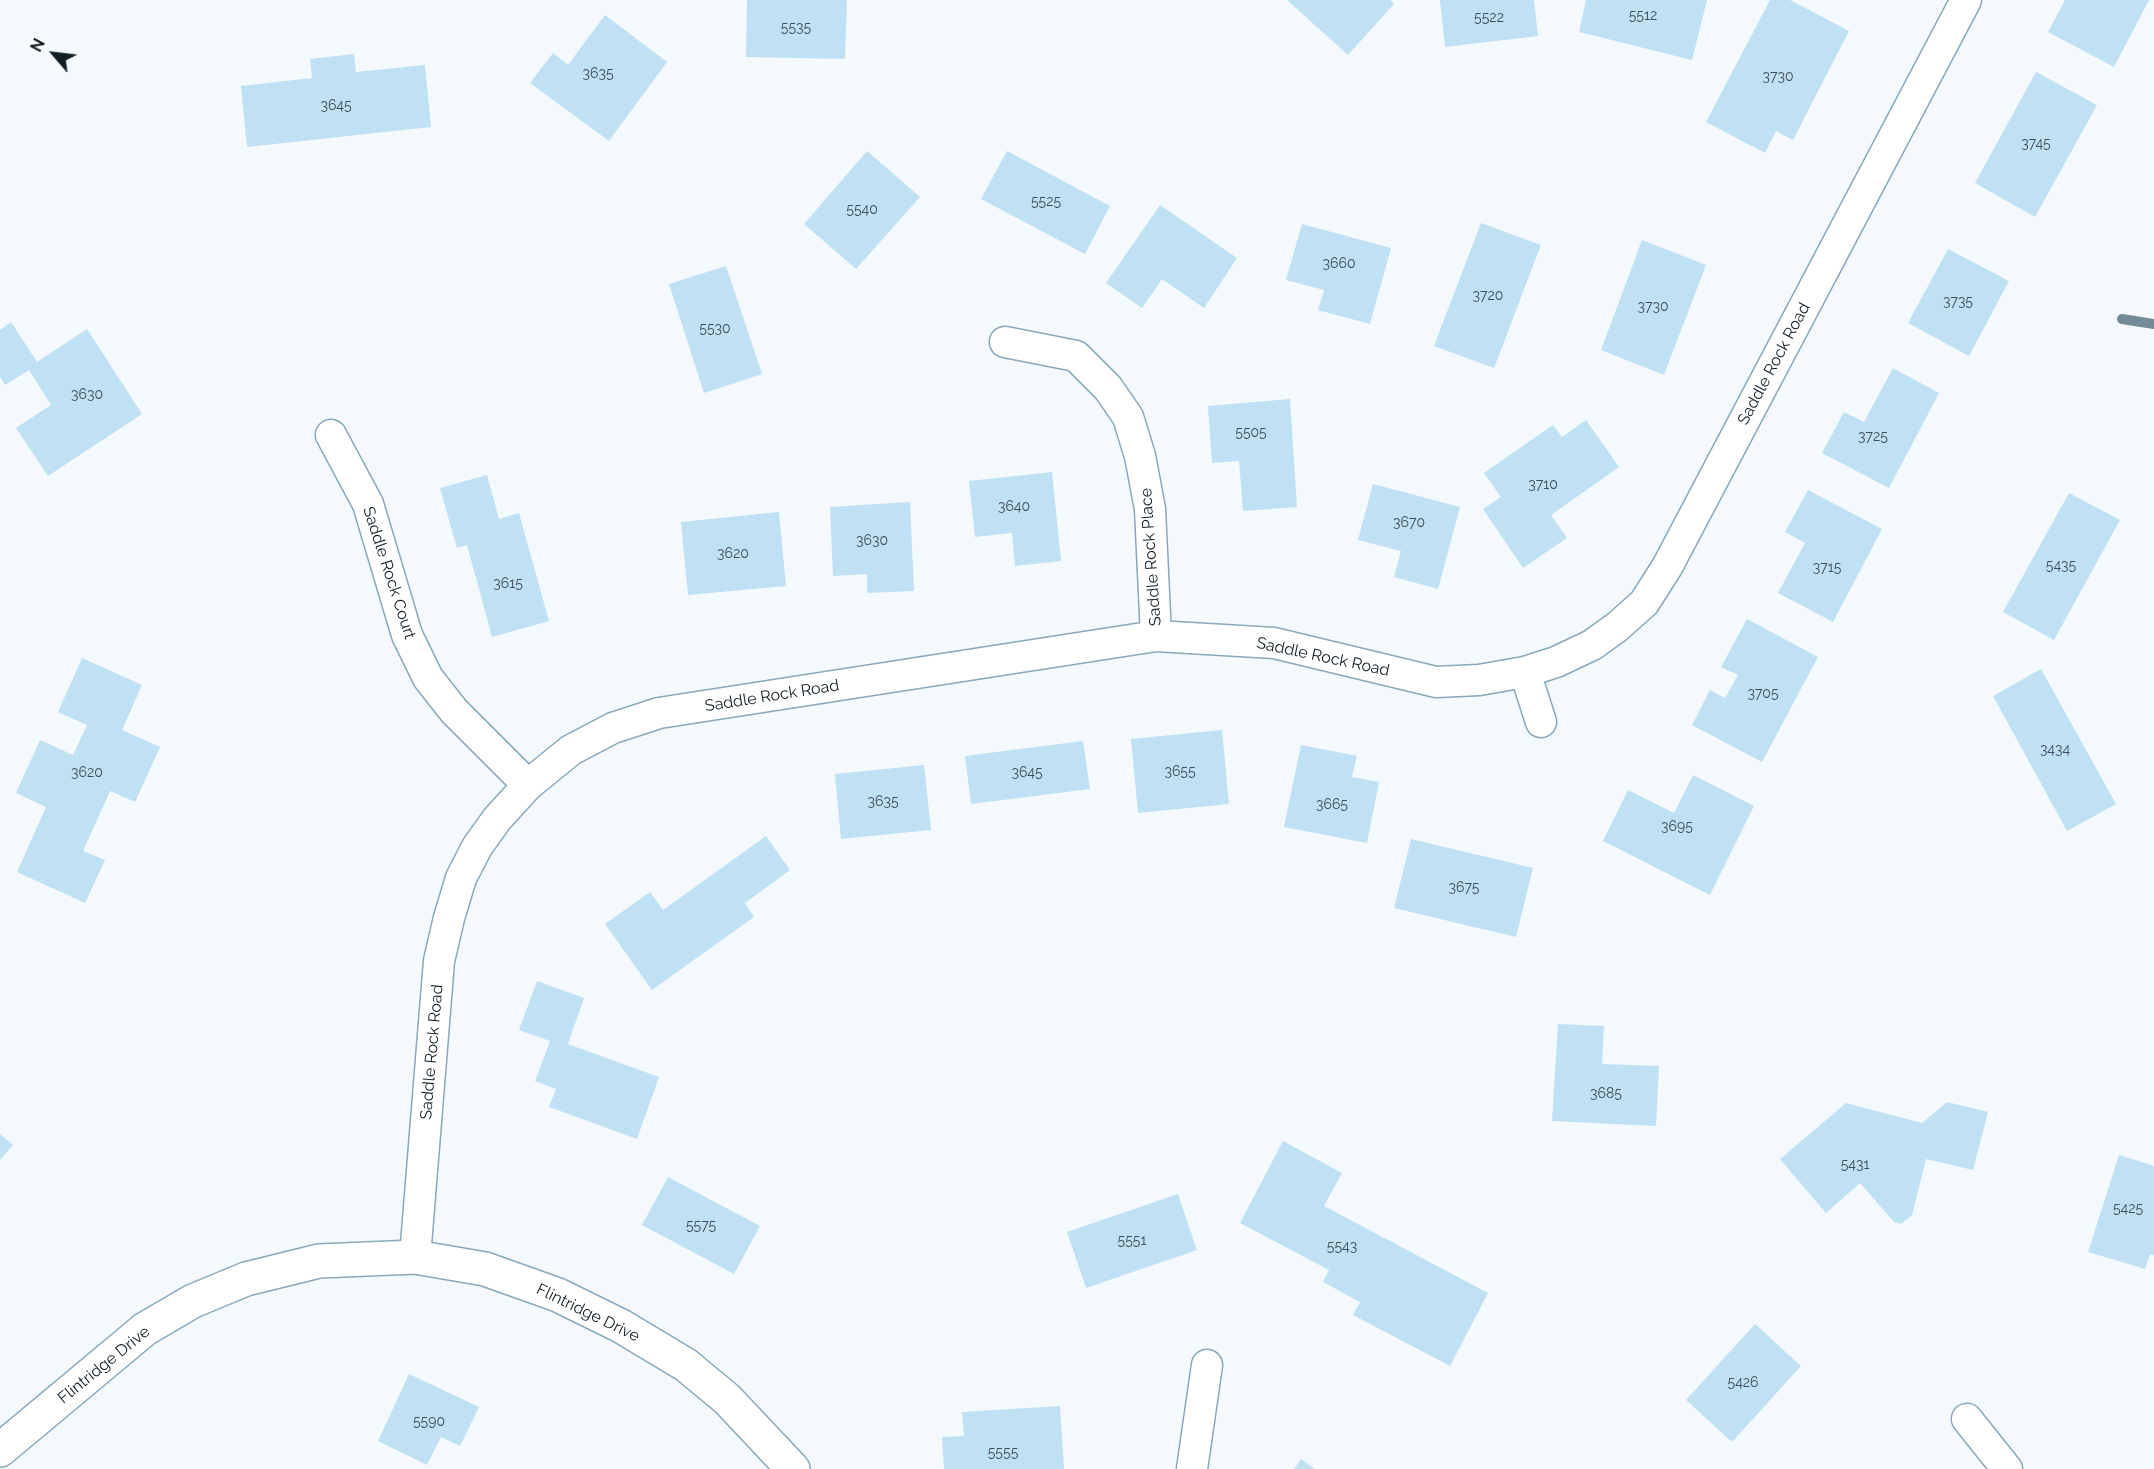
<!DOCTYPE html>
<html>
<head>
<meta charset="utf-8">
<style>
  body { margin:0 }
  #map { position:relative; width:2154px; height:1469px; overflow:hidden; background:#f3f9fd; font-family:Raleway,sans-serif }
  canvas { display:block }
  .north { position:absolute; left:24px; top:24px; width:60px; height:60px; -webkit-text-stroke:4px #fff; paint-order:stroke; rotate:298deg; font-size:16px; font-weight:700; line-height:24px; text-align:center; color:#121e25 }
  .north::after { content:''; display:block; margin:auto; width:21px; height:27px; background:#121e25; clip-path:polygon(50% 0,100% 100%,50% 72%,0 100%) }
</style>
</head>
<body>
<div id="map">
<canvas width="2154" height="1469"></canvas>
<div class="north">N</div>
</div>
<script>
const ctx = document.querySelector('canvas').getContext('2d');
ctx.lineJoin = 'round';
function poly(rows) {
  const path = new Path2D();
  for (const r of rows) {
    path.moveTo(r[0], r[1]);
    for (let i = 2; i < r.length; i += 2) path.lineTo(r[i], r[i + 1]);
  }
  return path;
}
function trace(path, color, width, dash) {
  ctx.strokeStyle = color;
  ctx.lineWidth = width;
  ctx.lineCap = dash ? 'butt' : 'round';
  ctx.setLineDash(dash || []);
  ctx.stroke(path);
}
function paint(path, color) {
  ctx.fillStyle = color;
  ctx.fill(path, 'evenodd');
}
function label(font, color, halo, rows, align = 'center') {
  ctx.font = font + ' Raleway,sans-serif';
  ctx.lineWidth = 6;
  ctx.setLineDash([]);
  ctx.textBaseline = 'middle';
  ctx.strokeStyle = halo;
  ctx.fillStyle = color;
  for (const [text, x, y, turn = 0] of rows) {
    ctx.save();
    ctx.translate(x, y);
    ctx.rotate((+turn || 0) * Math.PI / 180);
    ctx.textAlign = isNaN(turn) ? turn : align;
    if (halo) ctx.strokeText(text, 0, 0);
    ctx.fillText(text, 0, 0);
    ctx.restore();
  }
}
trace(poly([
  [2122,319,2154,324]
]), '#738a98', 10);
paint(poly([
  [747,0,847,0,845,59,746,57],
  [1287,0,1390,0,1394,4,1348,55],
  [1440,0,1534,0,1538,36,1445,47],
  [1586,0,1707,0,1692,60,1579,32],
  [1770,0,1790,0,1849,31,1793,140,1776,131,1765,153,1706,122],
  [2065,0,2149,0,2114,67,2048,32],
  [605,15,667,62,609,141,530,83,553,53,568,65],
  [354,54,356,72,425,65,431,127,247,147,241,86,312,78,310,59],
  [2036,72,2097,105,2035,217,1975,183],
  [867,151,920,197,856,269,804,224],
  [1007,151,1110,206,1085,254,981,199],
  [1160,205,1237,258,1204,308,1162,279,1142,308,1106,283],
  [1481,223,1541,245,1494,368,1434,346],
  [1302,224,1391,248,1370,324,1318,310,1324,290,1286,280],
  [1642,240,1706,265,1664,375,1601,350],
  [1948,249,2009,281,1969,356,1908,323],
  [726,266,762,374,704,393,669,284],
  [11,322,37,362,87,329,142,414,48,476,16,428,51,405,29,370,5,385,0,377,0,330],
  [1893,368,1939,393,1889,488,1822,453,1844,412,1864,422],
  [1290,399,1297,507,1243,511,1239,461,1212,463,1208,406],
  [1586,420,1619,467,1551,515,1567,538,1523,568,1483,509,1501,497,1484,473,1553,425,1562,437],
  [1052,472,1061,561,1015,566,1012,533,975,537,969,481],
  [487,475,499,519,519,513,549,621,492,637,467,545,457,548,440,488],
  [1373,484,1460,507,1438,589,1394,577,1401,551,1358,540],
  [1808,490,1882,529,1833,622,1778,593,1805,543,1785,532],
  [2069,493,2120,520,2054,640,2003,612],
  [910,502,914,591,867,593,867,574,833,576,830,507],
  [779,512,786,586,688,595,681,522],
  [1747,619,1818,657,1762,762,1692,725,1710,690,1725,698,1738,675,1721,667],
  [82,658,142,685,122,730,160,747,135,802,110,791,83,851,105,860,85,903,17,872,46,807,16,793,40,740,73,755,87,725,58,712],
  [2041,669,2116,804,2067,831,1993,696],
  [1222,730,1229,804,1138,813,1131,739],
  [1083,741,1090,789,971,804,965,756],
  [1301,745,1357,756,1352,777,1379,782,1367,843,1284,827],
  [924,765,931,830,841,839,835,774],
  [1693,775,1754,806,1710,895,1603,841,1628,790,1674,813],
  [766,836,790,870,745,903,754,917,652,990,605,924,650,892,663,910],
  [1411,839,1533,868,1516,937,1394,908],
  [537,981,584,998,568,1044,659,1077,637,1139,549,1107,556,1089,535,1081,550,1041,519,1030],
  [1558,1024,1604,1026,1602,1064,1659,1066,1656,1126,1552,1121],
  [1947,1102,1988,1112,1973,1170,1926,1159,1912,1215,1901,1224,1894,1222,1860,1183,1826,1213,1780,1159,1846,1103,1922,1123],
  [0,1134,13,1145,0,1160],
  [1283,1141,1342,1173,1324,1206,1488,1293,1450,1366,1353,1315,1360,1302,1323,1282,1329,1270,1240,1223],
  [2119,1155,2154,1166,2154,1255,2150,1254,2145,1269,2088,1252],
  [668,1177,760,1226,734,1274,642,1225],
  [1178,1194,1197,1250,1086,1288,1067,1232],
  [1755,1324,1801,1366,1732,1442,1686,1400],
  [409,1374,479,1407,460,1446,441,1437,427,1465,378,1441],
  [1060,1406,1064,1469,944,1469,942,1437,964,1436,962,1412],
  [1301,1459,1315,1469,1294,1469]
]), '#c0e0f4');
const street = poly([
  [1005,342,1076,356,1108,388,1128,417,1140,456,1150,509,1156,636],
  [331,435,368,504,407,635,428,678,454,711,528,785],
  [1525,672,1541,722],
  [415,1257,439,961,449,918,461,878,477,847,497,819,528,785,571,750,613,728,659,713,1156,636,1274,643,1436,682,1479,680,1525,672,1556,662,1592,645,1617,627,1644,603,1667,567,1966,0],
  [1967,1419,2007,1469],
  [1192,1469,1207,1365]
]);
const secondary = poly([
  [0,1450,145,1329,193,1301,246,1279,319,1261,415,1257,485,1269,558,1295,621,1326,686,1365,727,1399,793,1469]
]);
trace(street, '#89a8bb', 33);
trace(secondary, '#89a8bb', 36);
trace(street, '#fff', 30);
trace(secondary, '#fff', 33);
label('14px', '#3e4e59', null, [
  ["5512",1643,16],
  ["5522",1489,18],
  ["5535",796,28],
  ["3635",598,74],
  ["3730",1778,77],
  ["3645",336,106],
  ["3745",2036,144],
  ["5525",1046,202],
  ["5540",862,210],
  ["3660",1339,264],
  ["3720",1488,296],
  ["3735",1958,302],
  ["3730",1653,307],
  ["5530",715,329],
  ["3630",87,395],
  ["5505",1251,433],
  ["3725",1873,437],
  ["3710",1543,485],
  ["3640",1014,507],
  ["3670",1409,523],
  ["3630",872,541],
  ["3620",733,554],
  ["5435",2061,566],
  ["3715",1827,568],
  ["3615",508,584],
  ["3705",1763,694],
  ["3434",2055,750],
  ["3655",1180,772],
  ["3620",87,773],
  ["3645",1027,773],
  ["3635",883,802],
  ["3665",1332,805],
  ["3695",1677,827],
  ["3675",1464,888],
  ["3685",1606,1094],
  ["5431",1855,1165],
  ["5425",2128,1209],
  ["5575",701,1226],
  ["5551",1132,1241],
  ["5543",1342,1247],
  ["5426",1743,1383],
  ["5590",429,1422],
  ["5555",1003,1453]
]);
label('16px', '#121e25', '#fff', [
  ["Saddle Rock Road",1774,364,-62],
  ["Saddle Rock Place",1151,557,-94],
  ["Saddle Rock Court",389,573,72],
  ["Saddle Rock Road",1323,657,12],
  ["Saddle Rock Road",772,696,-9],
  ["Saddle Rock Road",432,1052,-85],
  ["Flintridge Drive",588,1313,26],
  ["Flintridge Drive",104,1365,-39]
]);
</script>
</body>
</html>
